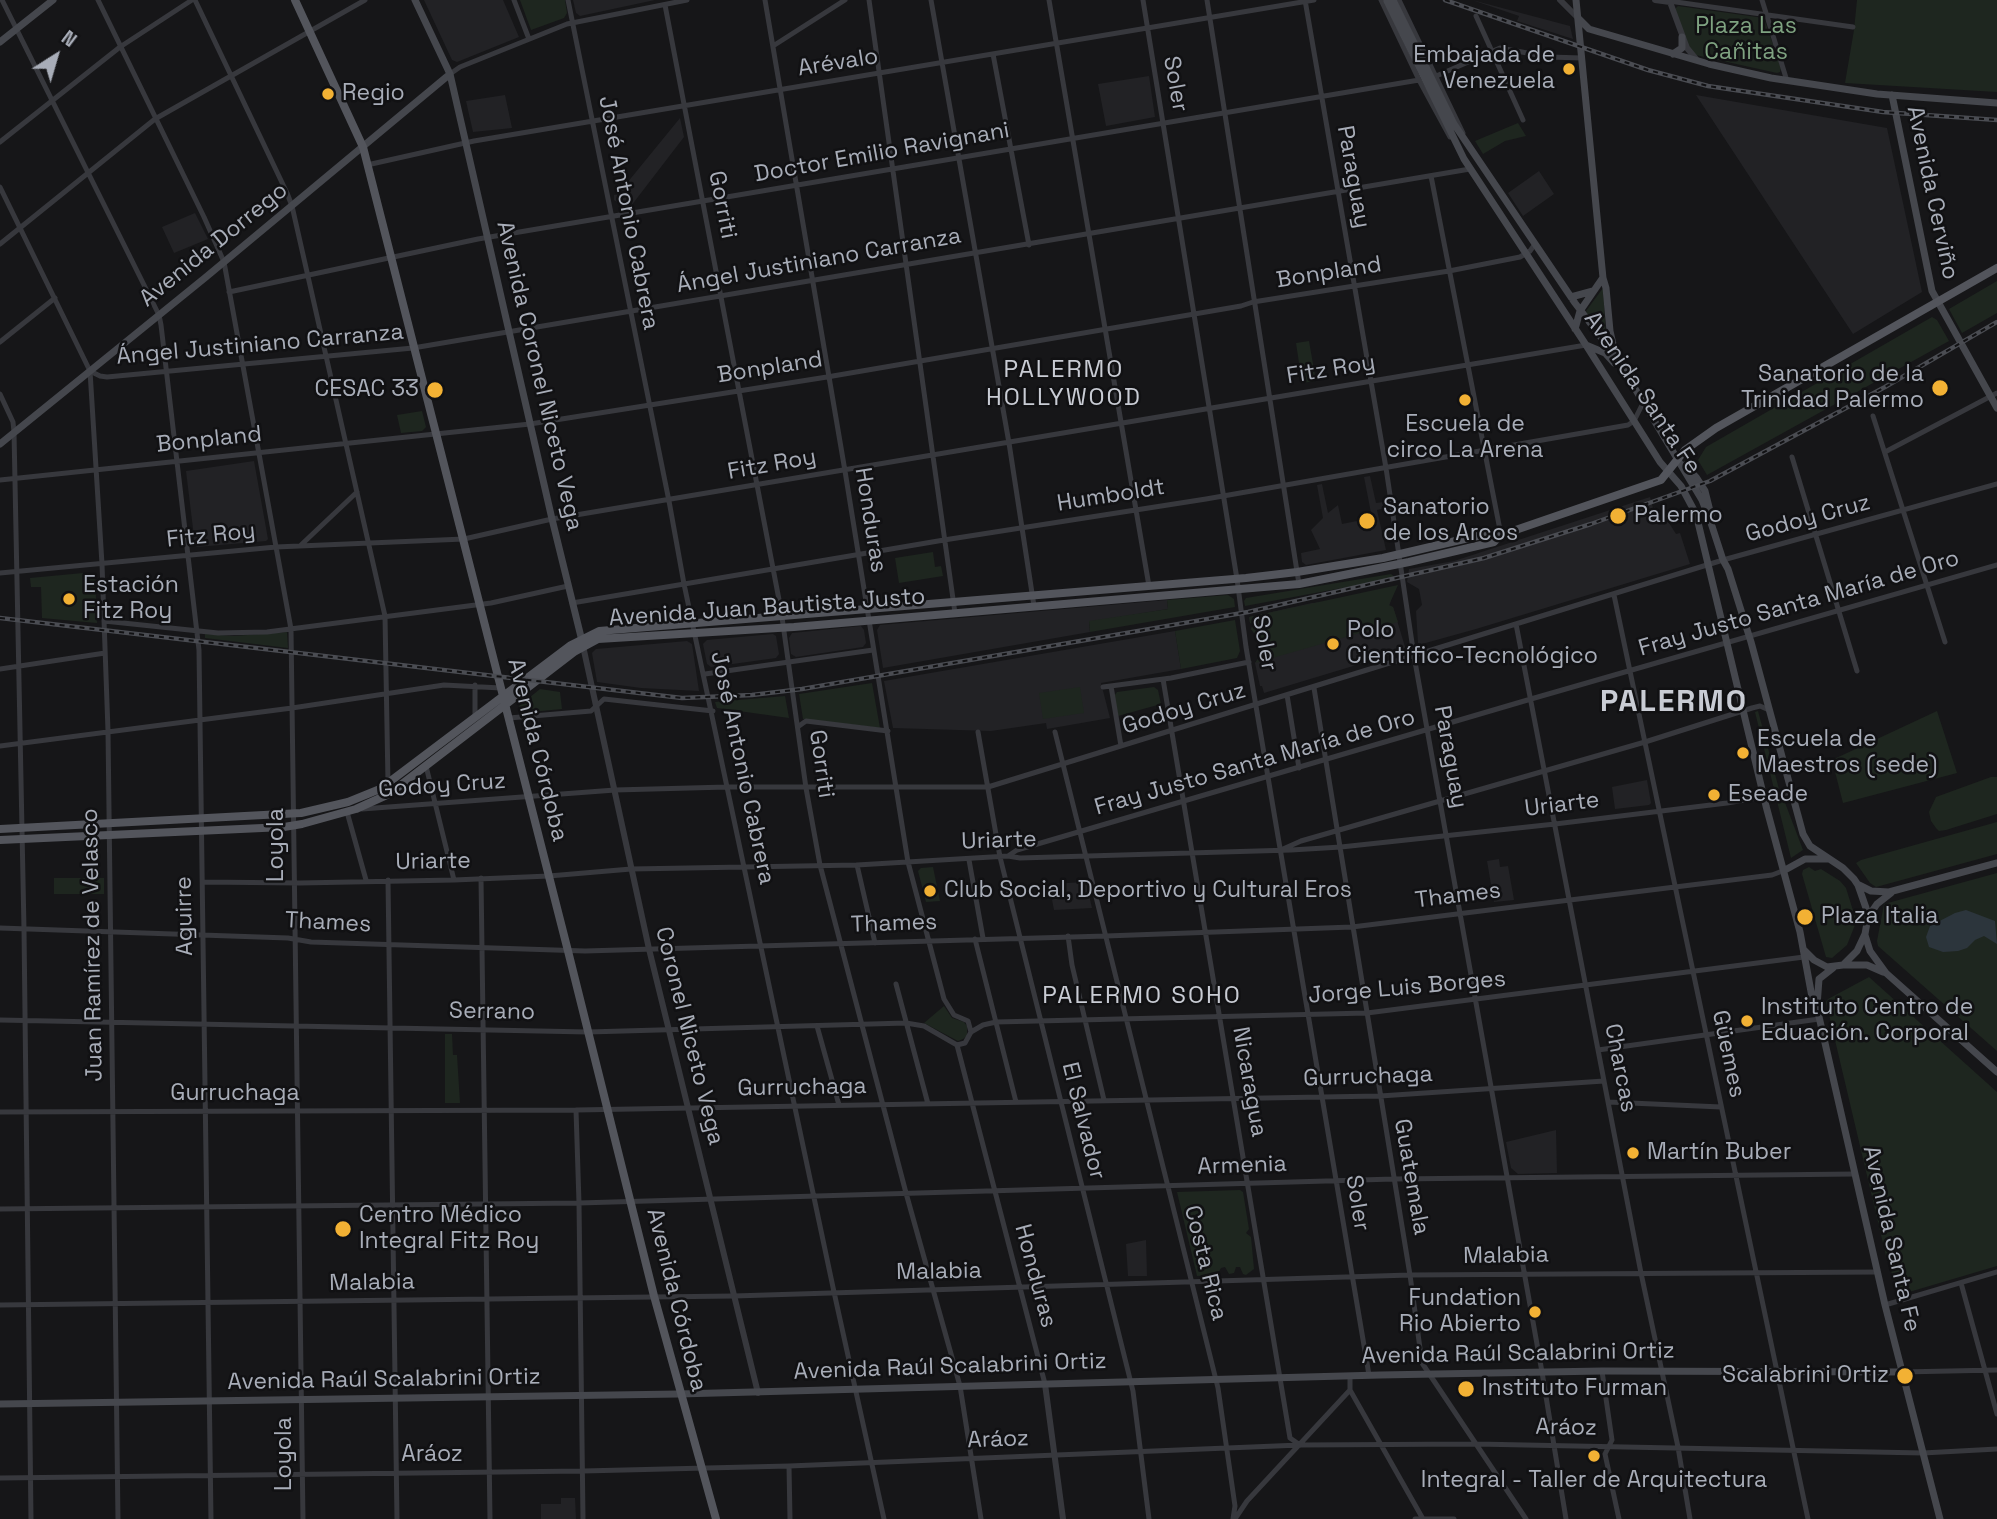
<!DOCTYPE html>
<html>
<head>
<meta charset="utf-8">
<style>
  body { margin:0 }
  #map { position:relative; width:1997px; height:1519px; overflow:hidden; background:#161618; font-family:"Space Grotesk",sans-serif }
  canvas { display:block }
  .north { position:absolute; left:21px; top:21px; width:70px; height:70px; -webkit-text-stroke:5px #111113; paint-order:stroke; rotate:37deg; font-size:19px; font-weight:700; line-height:28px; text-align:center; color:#a8adb8 }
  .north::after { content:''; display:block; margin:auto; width:24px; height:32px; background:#a8adb8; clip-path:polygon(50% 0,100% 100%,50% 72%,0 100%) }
</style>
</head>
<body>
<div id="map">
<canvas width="1997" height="1519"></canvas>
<div class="north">N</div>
</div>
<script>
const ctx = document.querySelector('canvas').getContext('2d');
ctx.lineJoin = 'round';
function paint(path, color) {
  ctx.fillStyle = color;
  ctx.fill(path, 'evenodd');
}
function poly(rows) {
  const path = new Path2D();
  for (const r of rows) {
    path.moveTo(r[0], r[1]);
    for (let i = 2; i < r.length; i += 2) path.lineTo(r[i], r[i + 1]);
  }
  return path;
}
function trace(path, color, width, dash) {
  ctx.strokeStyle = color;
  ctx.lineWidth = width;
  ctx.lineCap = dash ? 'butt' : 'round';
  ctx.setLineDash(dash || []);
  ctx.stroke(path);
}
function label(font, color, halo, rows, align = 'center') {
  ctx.font = font + ' "Space Grotesk",sans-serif';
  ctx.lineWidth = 5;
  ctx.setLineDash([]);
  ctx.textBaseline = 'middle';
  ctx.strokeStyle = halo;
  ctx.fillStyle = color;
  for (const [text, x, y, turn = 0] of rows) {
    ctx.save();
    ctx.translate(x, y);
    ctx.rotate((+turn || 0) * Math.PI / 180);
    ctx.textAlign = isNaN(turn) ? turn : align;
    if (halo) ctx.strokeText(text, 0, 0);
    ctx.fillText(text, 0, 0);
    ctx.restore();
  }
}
paint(poly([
  [424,0,503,0,519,37,457,62,452,60],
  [573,0,655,0,580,16,576,13],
  [1472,0,1570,26,1573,39,1517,21,1519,16],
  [1149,76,1155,117,1106,126,1098,84],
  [505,95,512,128,473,132,466,101],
  [1696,95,1887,128,1922,292,1853,334],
  [680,118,684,137,631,206,624,207,614,200,614,195,618,194],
  [1539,171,1554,194,1523,216,1508,193],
  [195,213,208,239,174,253,162,227],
  [254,461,268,539,266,541,197,547,195,545,186,471],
  [1370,476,1376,503,1384,502,1385,508,1377,510,1386,550,1306,565,1302,562,1301,553,1320,549,1311,530,1323,518,1317,485,1322,484,1328,513,1338,505,1342,524,1372,518,1364,477],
  [1650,497,1653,508,1655,507,1657,513,1662,512,1676,534,1680,533,1690,564,1476,629,1422,644,1418,643,1416,611,1422,605,1419,589,1407,582,1409,569,1454,561],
  [1392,597,1389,606,1393,607,1406,650,1264,693,1262,686,1260,686,1255,663,1260,656,1260,650,1262,644,1251,629,1253,624,1250,623,1249,617,1312,603],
  [1167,600,1168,609,1089,622,1090,632,883,668,877,630,880,625],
  [861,626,864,630,866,643,863,647,796,657,791,654,789,638,792,633],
  [1175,631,1181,669,1101,683,1110,718,1047,729,1046,723,991,731,893,728,884,681],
  [773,634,776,636,779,654,776,658,711,667,707,664,703,644,707,640],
  [687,641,692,644,699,691,641,688,597,682,592,653,596,649],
  [1647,780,1651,803,1649,805,1615,809,1612,787],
  [1499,859,1500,867,1508,866,1514,900,1494,902,1487,861],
  [1086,882,1092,908,1054,910,1049,884],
  [1556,1130,1557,1173,1518,1174,1511,1168,1506,1142],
  [1146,1240,1147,1276,1128,1276,1126,1244],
  [561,1498,575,1498,576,1519,541,1519,541,1504,561,1504]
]), '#222225');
paint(poly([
  [520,0,565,0,567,13,564,18,531,30],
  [1857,0,1997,0,1997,92,1845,83,1854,30],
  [1678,6,1764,18,1781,68,1780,72,1777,73,1691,54,1675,9],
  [1518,123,1526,136,1505,141,1483,154,1475,141],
  [1997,281,1997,313,1962,333,1949,309],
  [1603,288,1606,336,1588,317,1586,311],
  [1932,317,1937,320,1949,341,1707,475,1698,460,1706,447],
  [1309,341,1316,381,1302,383,1296,343],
  [422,411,426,427,422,431,401,433,397,415],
  [933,552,935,567,941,566,943,576,899,583,895,558],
  [83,573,84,575,95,575,97,623,42,618,41,587,31,587,30,578],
  [1391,574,1396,578,1245,606,1244,601,1246,598],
  [1398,585,1389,605,1393,607,1398,622,1255,663,1260,656,1260,650,1262,644,1251,629,1253,624,1250,623,1249,617],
  [1228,595,1234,599,1235,607,1090,632,1089,621,1168,609,1167,600],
  [1235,620,1240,651,1237,658,1181,669,1175,631],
  [287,632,288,648,205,638,205,634,234,636],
  [872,683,880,728,803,719,799,694],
  [1080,687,1084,713,1043,719,1039,693],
  [1154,687,1158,690,1161,704,1118,716,1114,696,1117,692],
  [540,689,560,692,562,709,521,713,519,706],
  [785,696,789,718,717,708,715,702],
  [1758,711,1779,789,1774,789,1755,712],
  [1937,711,1957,773,1843,803,1832,760],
  [1991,777,1997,777,1997,814,1946,830,1939,831,1936,828,1931,821,1929,812,1936,797],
  [1784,800,1803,850,1791,858,1777,801],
  [1997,822,1997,854,1876,887,1870,883,1856,863,1861,860],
  [933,867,940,901,926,902,918,871,921,868],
  [1809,867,1815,871,1821,869,1840,881,1846,888,1855,917,1855,925,1847,945,1832,958,1826,957,1802,874,1803,870],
  [1997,873,1997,1051,1878,946,1877,941,1884,904],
  [54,878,104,878,104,894,54,894],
  [1869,977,1997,1092,1997,1266,1899,1295,1886,1256,1826,1002,1828,999],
  [944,1006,952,1018,964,1022,967,1026,967,1036,963,1039,958,1041,924,1023],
  [445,1034,452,1034,453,1055,457,1055,460,1103,445,1103],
  [1240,1190,1243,1192,1249,1229,1246,1233,1251,1237,1254,1269,1246,1275,1243,1274,1240,1267,1236,1267,1234,1273,1229,1274,1225,1267,1221,1268,1217,1275,1197,1276,1177,1192]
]), '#1e261f');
paint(poly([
  [1966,910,1995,921,1997,944,1984,936,1975,940,1967,948,1958,951,1943,952,1929,947,1926,937,1930,926,1955,913]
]), '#2c353c');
trace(poly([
  [2,0,159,315,161,325,199,650,211,1519],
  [98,0,204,217,224,262,291,629,303,1519],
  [195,0,287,193,292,206,385,616,388,783],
  [514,0,529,39],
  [568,0,669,501,684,584,834,1292,884,1519],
  [765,0,845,471,908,862,944,999,954,1015,968,1021,971,1032],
  [869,0,955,613],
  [931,0,1009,443,1034,606],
  [1049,0,1149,586],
  [1143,0,1237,579,1246,647,1369,1375],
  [1207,0,1299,584],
  [1305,0,1386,468,1414,656,1542,1372,1566,1519],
  [1381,0,1419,80,1450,137],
  [1399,0,1463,133],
  [1762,0,1787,81],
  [1669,1,1853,27],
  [665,5,781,610,806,788,820,865,906,1193,960,1386,981,1519],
  [1476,16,1523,120],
  [773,46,845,0],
  [993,54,1029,245],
  [450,74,460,67,567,24,687,0],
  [1434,77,1500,48,1549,57,1582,58],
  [0,142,120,47,192,0],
  [367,165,474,141,1314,0],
  [1431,176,1501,535],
  [0,187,90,371,102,564,108,731,118,1519],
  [0,244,155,119,365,0],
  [229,292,478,239,1419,80],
  [0,342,55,298],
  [90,371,100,376,107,377,413,348,1470,169],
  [0,394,13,422,14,432,24,929,31,1519],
  [1873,416,1945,642],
  [1885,452,1997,393],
  [1792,457,1857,671],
  [0,480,530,424,827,377,1241,306,1253,302,1449,271,1520,257,1530,251,1535,244],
  [301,545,357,492],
  [0,573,276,547,464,539,552,519,1586,345],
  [1614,595,1808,1519],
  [572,603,944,540,1206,499,1628,425,1634,421,1643,403],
  [104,621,218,633,267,632,491,603,568,586],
  [1516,624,1641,1273,1678,1447,1690,1519],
  [0,669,105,653],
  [705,674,873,650],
  [1163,679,1290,1438,1300,1445],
  [1111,686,1121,746],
  [1103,687,1171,678,1249,662],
  [1314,688,1410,1275,1422,1363,1526,1519],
  [1287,695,1299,768],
  [475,716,475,685],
  [509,718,591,711,604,699,713,711],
  [799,726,806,721,888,731],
  [978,732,1000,857,1133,1391,1149,1519],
  [1055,732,1218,1388,1235,1506,1233,1519],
  [0,746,292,708,444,685,501,688],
  [426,766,454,880],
  [362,809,615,790,727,787,988,787,1723,560,1997,484],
  [347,812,366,880],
  [1283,849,1301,841,1645,742,1752,708,1760,706,1769,710],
  [1008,856,1017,850,1531,699,1997,565],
  [969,860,983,938],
  [857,865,875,943],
  [481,878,490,1519],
  [388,880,397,1519],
  [203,882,300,883,454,880,549,876,631,869,857,865,1008,856,1020,858,1291,850,1341,847,1555,824,1727,803,1793,792],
  [0,928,288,938,311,942,585,951,1106,936,1352,927,1772,875,1785,870],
  [1068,936,1072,965,1104,1100],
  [975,939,1016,1102],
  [896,984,928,1104],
  [0,1020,588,1032,906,1023,924,1026,957,1045],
  [817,1026,839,1105],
  [971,1032,983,1025,996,1022,1367,1013,1804,957],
  [957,1045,1045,1384],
  [957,1045,965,1043,971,1032],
  [1598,1050,1819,1019],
  [1608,1102,1721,1107],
  [576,1110,579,1203,583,1519],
  [0,1112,576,1110,1322,1097,1380,1096,1604,1081],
  [0,1209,579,1203,1394,1179,1855,1174],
  [1961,1283,1997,1414],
  [0,1305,734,1296,1410,1275,1878,1272],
  [1885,1305,1997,1272],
  [1602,1371,1612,1440,1605,1454,1619,1519],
  [1902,1372,1997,1370],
  [1350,1376,1350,1390,1423,1519],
  [789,1466,790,1519],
  [0,1478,583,1471,789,1466,1300,1445,1476,1444,1923,1453,1997,1449],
  [1235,1519,1247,1501,1350,1390],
  [1415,1519,1454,1519]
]), '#37383d', 5);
trace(poly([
  [1560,0,1578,18],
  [1655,0,1670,2,1687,48,1696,59],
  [583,646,649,949,758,1393],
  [1045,1384,1063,1519]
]), '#37383d', 6);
trace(poly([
  [415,0,450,74,552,519,583,645],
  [1393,0,1454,124,1575,303,1616,357,1702,500,1711,523,1723,560,1728,569,1751,642,1803,834,1810,846,1843,868,1854,879,1858,885,1866,908,1868,917,1865,934,1857,951,1843,965,1827,967,1814,960,1804,950],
  [1576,0,1603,278,1606,288,1610,331,1615,353],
  [1387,1,1464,159,1586,345,1660,462,1681,486,1696,514,1766,806,1800,932,1812,997,1817,1008,1885,1305,1940,1519],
  [1578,18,1589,29,1709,64,1771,78,1877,94,1997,103],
  [0,42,53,0],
  [1673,54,1682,48,1682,37],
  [1892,95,1932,291,1997,408],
  [1571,297,1593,291],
  [1575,329,1580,311,1602,279],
  [1586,345,1605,353,1614,363],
  [0,444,206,277,450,74],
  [1685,465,1696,477,1705,491,1711,515],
  [1785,870,1805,859,1829,859],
  [1859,885,1871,891,1889,892,1997,863],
  [1868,917,1877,904,1891,893],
  [1865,935,1870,951,1886,973,1997,1072],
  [1844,965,1867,965,1883,972],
  [1817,1006,1819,979,1833,968],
  [0,1404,679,1394,1380,1375,1602,1371,1902,1372]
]), '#45474d', 7);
trace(poly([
  [295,0,363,147,568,951,654,1296,716,1519],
  [0,829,301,813,348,802,380,789,571,645,599,631,1246,578,1297,572,1383,558,1490,533,1501,535],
  [0,840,284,827,302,824,356,809,389,794,574,652,598,639,794,627,1299,584,1409,562,1494,542,1501,535,1661,480,1685,450,1716,428,1997,268]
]), '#53555c', 8);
const rail = poly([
  [1445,0,1648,70,1708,86,1883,112,1997,120],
  [0,618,682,698,752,695,802,689,1248,612,1484,558,1591,524,1710,481,1885,387,1997,322]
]);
trace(rail, '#4a4c52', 4.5);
trace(rail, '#111113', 2, [5]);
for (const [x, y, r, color] of [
  [1569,69,7,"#f2b134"],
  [328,94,7,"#f2b134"],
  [1940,388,9,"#f2b134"],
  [435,390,9,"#f2b134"],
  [1465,400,7,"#f2b134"],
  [1618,516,9,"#f2b134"],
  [1367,521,9,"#f2b134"],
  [69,599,7,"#f2b134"],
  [1333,644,7,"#f2b134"],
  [1743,753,7,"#f2b134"],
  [1714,795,7,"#f2b134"],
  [930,891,7,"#f2b134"],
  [1805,917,9,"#f2b134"],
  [1747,1021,7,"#f2b134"],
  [1633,1153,7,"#f2b134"],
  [343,1229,9,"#f2b134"],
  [1535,1312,7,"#f2b134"],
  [1905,1376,9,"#f2b134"],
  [1466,1389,9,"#f2b134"],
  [1594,1456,7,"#f2b134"]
]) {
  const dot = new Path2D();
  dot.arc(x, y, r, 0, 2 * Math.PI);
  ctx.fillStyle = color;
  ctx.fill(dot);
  trace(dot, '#111113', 2.5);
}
label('23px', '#7fa381', '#111113', [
  ["Plaza Las",1746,27],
  ["Cañitas",1746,53]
]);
label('23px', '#a8adb8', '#111113', [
  ["Embajada de",1555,56,"right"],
  ["Venezuela",1555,82,"right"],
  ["Regio",342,94],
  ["Sanatorio de la",1924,375,"right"],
  ["Trinidad Palermo",1924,401,"right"],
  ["CESAC 33",419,390,"right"],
  ["Escuela de",1465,425,"center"],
  ["circo La Arena",1465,451,"center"],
  ["Sanatorio",1383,508],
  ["de los Arcos",1383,534],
  ["Palermo",1634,516],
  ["Estación",83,586],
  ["Fitz Roy",83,612],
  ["Polo",1347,631],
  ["Científico-Tecnológico",1347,657],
  ["Escuela de",1757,740],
  ["Maestros (sede)",1757,766],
  ["Eseade",1728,795],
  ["Club Social, Deportivo y Cultural Eros",944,891],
  ["Plaza Italia",1821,917],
  ["Instituto Centro de",1761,1008],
  ["Eduación. Corporal",1761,1034],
  ["Martín Buber",1647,1153],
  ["Centro Médico",359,1216],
  ["Integral Fitz Roy",359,1242],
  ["Fundation",1521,1299,"right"],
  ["Rio Abierto",1521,1325,"right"],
  ["Scalabrini Ortiz",1889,1376,"right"],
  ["Instituto Furman",1482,1389],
  ["Integral - Taller de Arquitectura",1594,1481,"center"]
], 'left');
label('23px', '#a8adb8', '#111113', [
  ["Arévalo",838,63,-9],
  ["Soler",1175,84,80],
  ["Doctor Emilio Ravignani",882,153,-10],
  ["Paraguay",1353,177,80],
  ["Avenida Cerviño",1932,193,78],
  ["Gorriti",722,205,79],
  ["José Antonio Cabrera",628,213,79],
  ["Avenida Dorrego",214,245,-39],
  ["Ángel Justiniano Carranza",819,261,-10],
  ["Bonpland",1329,273,-9],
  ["Ángel Justiniano Carranza",260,345,-5],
  ["Bonpland",770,368,-9],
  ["Fitz Roy",1331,370,-9],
  ["Avenida Coronel Niceto Vega",539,376,77],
  ["Avenida Santa Fe",1642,393,56],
  ["Bonpland",209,440,-6],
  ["Fitz Roy",772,465,-10],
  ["Humboldt",1111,496,-9],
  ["Godoy Cruz",1808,519,-15],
  ["Honduras",870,520,81],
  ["Fitz Roy",211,536,-6],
  ["Fray Justo Santa María de Oro",1799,604,-16],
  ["Avenida Juan Bautista Justo",767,608,-4],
  ["Soler",1264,643,80],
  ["Godoy Cruz",1184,709,-17],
  ["Avenida Córdoba",537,750,76],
  ["Paraguay",1450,757,80],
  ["Fray Justo Santa María de Oro",1255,763,-16],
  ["Gorriti",821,764,82],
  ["José Antonio Cabrera",742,768,78],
  ["Godoy Cruz",442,786,-4],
  ["Uriarte",1562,805,-7],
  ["Uriarte",999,841,-2],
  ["Loyola",277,845,-90],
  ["Uriarte",433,862,-1],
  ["Thames",1458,896,-7],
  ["Aguirre",185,916,-91],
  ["Thames",328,923,3],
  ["Thames",894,924,-2],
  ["Juan Ramírez de Velasco",93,945,-91],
  ["Jorge Luis Borges",1407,988,-5],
  ["Serrano",492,1012,1],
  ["Coronel Niceto Vega",689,1036,76],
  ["Güemes",1728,1054,78],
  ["Charcas",1620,1068,79],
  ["Gurruchaga",1368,1077,-2],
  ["Nicaragua",1249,1082,80],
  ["Gurruchaga",802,1088,-1],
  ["Gurruchaga",235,1094],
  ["El Salvador",1083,1121,76],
  ["Armenia",1242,1166,-2],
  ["Guatemala",1411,1177,80],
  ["Soler",1357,1203,81],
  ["Avenida Santa Fe",1891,1239,77],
  ["Malabia",1506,1256,-1],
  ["Costa Rica",1205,1263,76],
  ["Malabia",939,1272,-1],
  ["Honduras",1035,1276,75],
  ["Malabia",372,1283,-1],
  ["Avenida Córdoba",676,1300,76],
  ["Avenida Raúl Scalabrini Ortiz",1518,1354,-1],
  ["Avenida Raúl Scalabrini Ortiz",950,1367,-2],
  ["Avenida Raúl Scalabrini Ortiz",384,1380,-1],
  ["Aráoz",1566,1428,1],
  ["Aráoz",998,1440,-2],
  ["Loyola",285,1454,-90],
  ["Aráoz",432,1455]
]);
ctx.letterSpacing = '2px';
label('24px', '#c9ccd4', '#111113', [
  ["PALERMO",1064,370],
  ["HOLLYWOOD",1064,398],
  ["PALERMO SOHO",1142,996]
]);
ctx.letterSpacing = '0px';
ctx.letterSpacing = '2px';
label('bold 30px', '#c9ccd4', '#111113', [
  ["PALERMO",1674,703]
]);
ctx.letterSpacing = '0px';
</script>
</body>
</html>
